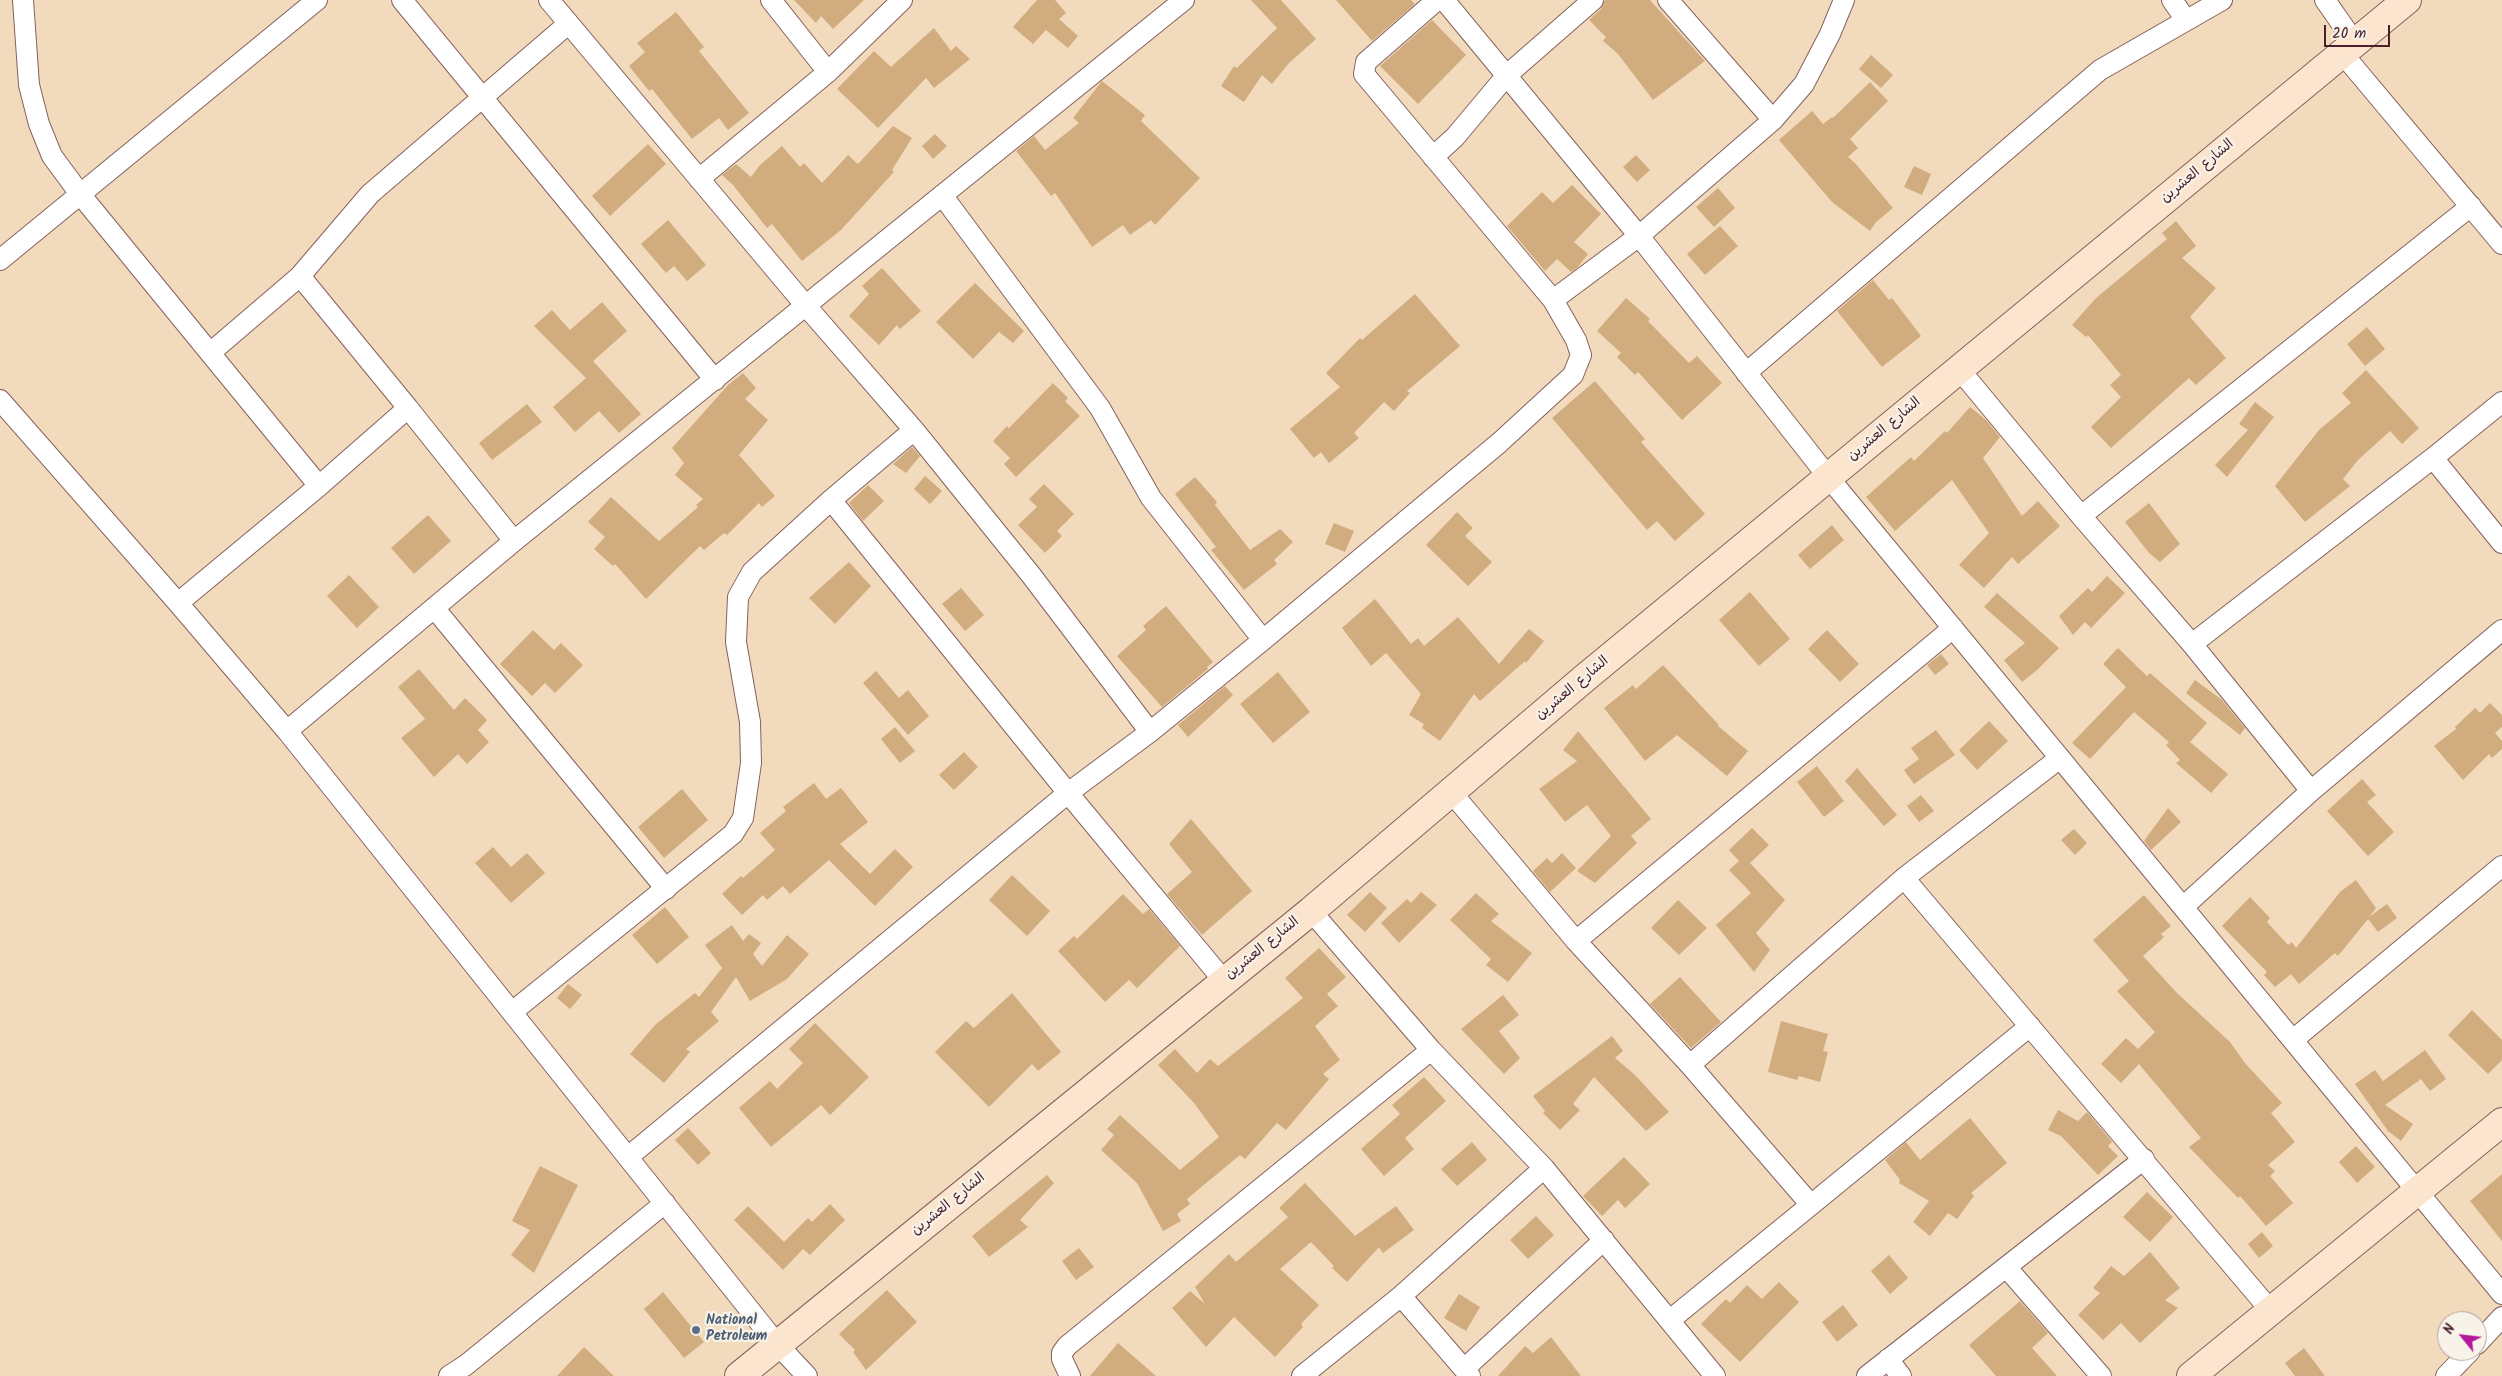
<!DOCTYPE html>
<html>
<head>
<meta charset="utf-8">
<style>
  body { margin:0 }
  #map { position:relative; width:2502px; height:1376px; overflow:hidden; background:#f2dbbc; font-family:Kalam,sans-serif }
  canvas { display:block }
  .north { position:absolute; left:2437px; top:1311px; width:50px; height:50px; box-sizing:border-box; background:#f7f3e8; border:1px solid #b29e9c; border-radius:50%; rotate:299deg; font-size:14px; font-weight:700; line-height:20px; text-align:center; color:#4a1f2b }
  .north::after { content:''; display:block; margin:auto; width:18px; height:22px; background:#b5179e; clip-path:polygon(50% 0,100% 100%,50% 72%,0 100%) }
  .scale { position:absolute; left:2324px; top:25px; width:66px; height:22px; box-sizing:border-box; border:2px solid #4a1f2b; border-top:0; padding-left:6px; font-size:15px; line-height:18px; white-space:nowrap; color:#4a1f2b; -webkit-text-stroke:4px #f7f3e8; paint-order:stroke }
</style>
</head>
<body>
<div id="map">
<canvas width="2502" height="1376"></canvas>
<div class="north">N</div>
<div class="scale">20 m</div>
</div>
<script>
const ctx = document.querySelector('canvas').getContext('2d');
ctx.lineJoin = 'round';
function paint(path, color) {
  ctx.fillStyle = color;
  ctx.fill(path, 'evenodd');
}
function poly(rows) {
  const path = new Path2D();
  for (const r of rows) {
    path.moveTo(r[0], r[1]);
    for (let i = 2; i < r.length; i += 2) path.lineTo(r[i], r[i + 1]);
  }
  return path;
}
function trace(path, color, width, dash) {
  ctx.strokeStyle = color;
  ctx.lineWidth = width;
  ctx.lineCap = dash ? 'butt' : 'round';
  ctx.setLineDash(dash || []);
  ctx.stroke(path);
}
function label(font, color, halo, rows, align = 'center') {
  ctx.font = font + ' Kalam,"Playpen Sans Arabic",sans-serif';
  ctx.lineWidth = 4.5;
  ctx.setLineDash([]);
  ctx.textBaseline = 'middle';
  ctx.strokeStyle = halo;
  ctx.fillStyle = color;
  for (const [text, x, y, turn = 0] of rows) {
    ctx.save();
    ctx.translate(x, y);
    ctx.rotate((+turn || 0) * Math.PI / 180);
    ctx.textAlign = isNaN(turn) ? turn : align;
    if (halo) ctx.strokeText(text, 0, 0);
    ctx.fillText(text, 0, 0);
    ctx.restore();
  }
}
paint(poly([
  [794,0,864,0,833,29,821,16,816,23],
  [1037,0,1055,0,1066,13,1059,19,1078,36,1068,48,1046,30,1033,44,1013,27],
  [1251,0,1281,0,1316,39,1289,63,1272,84,1262,75,1244,102,1221,86,1234,66,1237,68,1277,28],
  [1336,0,1411,0,1415,4,1372,41],
  [1605,0,1650,0,1705,61,1653,100,1618,54,1603,41,1606,37,1589,20,1601,9],
  [676,12,704,47,699,51,749,113,728,130,719,118,692,139,652,89,649,91,629,66,645,52,637,43],
  [1432,20,1466,55,1418,104,1380,66],
  [934,28,951,51,956,46,970,59,934,88,926,78,878,128,837,89,874,51,891,67],
  [1871,55,1893,75,1881,88,1859,69],
  [1102,81,1145,115,1141,121,1200,178,1155,225,1151,220,1130,235,1123,225,1092,247,1055,193,1051,196,1016,151,1034,136,1045,150,1079,123,1073,118],
  [1870,82,1888,101,1850,139,1858,148,1848,157,1855,163,1893,208,1876,222,1870,231,1832,202,1779,140,1812,111,1823,124,1832,117,1833,118],
  [893,126,912,138,892,170,894,172,841,230,802,261,772,224,767,228,733,185,722,175,736,164,751,177,760,165,782,146,800,167,804,163,822,183,848,155,858,164],
  [935,134,947,146,933,159,922,146],
  [648,144,666,164,610,216,592,196],
  [1636,155,1650,170,1637,182,1623,167],
  [1914,166,1931,174,1922,195,1904,187],
  [1572,185,1601,214,1574,242,1588,254,1577,268,1571,272,1557,259,1545,271,1507,226,1542,192,1553,203],
  [1718,188,1735,208,1714,227,1696,207],
  [668,220,706,265,687,281,674,266,666,273,641,244],
  [2176,221,2196,246,2182,258,2216,288,2190,317,2226,358,2196,385,2189,378,2111,448,2091,427,2121,397,2110,385,2121,375,2088,335,2086,337,2072,325,2096,298,2167,239,2162,233],
  [1720,226,1738,246,1705,275,1687,254],
  [882,268,921,311,900,329,897,325,879,345,849,316,869,294,862,286],
  [1873,280,1889,300,1892,298,1921,336,1882,367,1837,311],
  [975,283,1024,331,1013,343,999,332,973,359,936,322],
  [1415,294,1460,346,1407,391,1410,393,1394,411,1384,402,1354,433,1359,438,1329,463,1321,452,1314,458,1290,429,1340,387,1326,373,1360,338,1362,340],
  [1626,298,1650,319,1648,321,1689,363,1697,356,1722,383,1682,420,1638,372,1635,375,1617,357,1621,353,1597,331],
  [602,302,627,331,593,361,641,414,619,433,599,411,575,432,553,407,586,378,534,326,552,310,570,330],
  [2367,327,2385,349,2365,366,2347,344],
  [2366,370,2419,428,2402,444,2390,431,2358,460,2343,479,2350,486,2305,522,2275,486,2319,430,2351,403,2342,393],
  [743,373,756,388,745,399,768,420,739,455,775,496,762,507,759,503,727,535,724,533,704,550,700,546,646,599,615,564,613,566,594,549,605,537,588,522,611,497,659,541,698,507,696,505,703,499,675,475,684,463,672,448,728,385],
  [1595,381,1645,439,1641,442,1705,514,1675,541,1657,521,1647,530,1552,418],
  [1053,383,1068,398,1065,401,1080,416,1016,477,1004,464,1010,458,993,441,1007,426,1009,428],
  [2255,402,2274,417,2227,477,2215,465,2248,430,2239,424],
  [527,404,542,422,492,460,479,443],
  [1970,407,1986,420,2000,437,1983,458,2022,516,2038,501,2060,526,2018,564,2012,557,1984,588,1959,565,1989,533,1952,480,1895,531,1866,497,1911,457,1914,461,1945,431,1947,433],
  [912,447,920,456,906,473,893,464],
  [925,476,942,491,930,504,914,489],
  [1195,477,1217,502,1215,505,1250,550,1280,529,1293,542,1274,560,1277,564,1244,590,1211,550,1216,547,1175,494],
  [1044,484,1074,514,1057,531,1062,536,1045,553,1018,525,1037,507,1029,499],
  [868,485,884,501,863,521,849,503],
  [2149,503,2180,544,2160,562,2149,553,2125,522],
  [1457,512,1473,528,1465,536,1492,562,1468,586,1426,545],
  [428,515,451,541,414,574,391,548],
  [1334,523,1354,531,1345,552,1325,544],
  [1832,525,1844,540,1810,569,1798,555],
  [849,562,871,586,835,624,809,598],
  [349,575,379,607,357,628,327,596],
  [2107,576,2125,593,2091,628,2085,622,2073,635,2059,616,2088,588,2092,592],
  [961,588,984,615,965,631,942,604],
  [1750,592,1790,639,1759,666,1719,620],
  [1997,593,2059,648,2037,670,2022,682,2004,660,2025,643,1984,607],
  [1375,599,1411,644,1418,638,1424,646,1458,617,1499,664,1529,629,1544,641,1526,663,1525,661,1480,701,1474,694,1440,741,1422,728,1424,724,1409,715,1421,694,1386,653,1371,666,1342,628],
  [1166,606,1213,662,1207,667,1208,669,1162,707,1117,656,1146,630,1143,626],
  [533,630,554,650,561,643,583,665,555,693,545,683,532,696,500,664],
  [1827,630,1859,664,1840,682,1808,649],
  [2118,648,2147,676,2150,673,2207,723,2190,742,2228,774,2211,793,2176,763,2180,760,2166,745,2169,742,2134,712,2090,759,2072,743,2126,687,2103,664],
  [1941,654,1949,664,1935,675,1927,665],
  [1663,665,1719,725,1718,726,1748,751,1727,776,1677,735,1645,761,1604,708,1633,685,1636,689],
  [419,669,454,710,465,698,487,720,478,730,489,742,467,764,458,754,434,777,401,738,425,719,398,687],
  [876,671,899,698,908,690,929,716,908,735,863,683],
  [1278,672,1310,712,1273,743,1240,704],
  [2195,680,2222,700,2245,728,2240,735,2186,693],
  [1225,686,1233,695,1188,737,1178,725],
  [2490,703,2502,715,2502,727,2495,733,2502,741,2502,749,2492,758,2489,754,2463,780,2434,746,2456,729,2455,727,2475,708,2480,713],
  [1989,721,2008,741,1977,770,1959,750],
  [895,727,915,751,900,763,881,739],
  [1936,730,1955,755,1914,784,1904,770,1919,759,1911,748],
  [1578,731,1651,819,1631,836,1637,843,1595,883,1577,871,1611,836,1587,805,1565,822,1539,789,1577,761,1563,750],
  [964,752,978,767,954,790,939,775],
  [1817,766,1844,801,1824,817,1797,782],
  [1857,768,1897,815,1884,826,1845,781],
  [2362,779,2376,795,2367,802,2394,832,2368,856,2327,811],
  [814,783,826,799,841,788,868,822,840,844,870,874,895,849,913,867,875,906,829,860,790,894,783,886,767,900,763,895,742,915,722,894,741,876,743,878,775,850,760,833,786,811,783,807],
  [682,789,708,820,664,858,638,827],
  [1921,795,1934,811,1919,822,1907,806],
  [2168,808,2181,822,2151,850,2144,841],
  [1191,819,1252,891,1202,935,1167,894,1192,872,1169,844],
  [1752,828,1769,845,1750,863,1785,900,1756,933,1770,950,1754,972,1716,925,1751,893,1729,870,1739,861,1729,850],
  [2074,829,2087,843,2075,855,2061,840],
  [493,847,511,867,527,853,545,873,511,903,475,863],
  [1562,853,1576,868,1550,892,1533,871,1547,858,1552,863],
  [1012,875,1050,911,1027,936,989,900],
  [2356,880,2376,908,2369,917,2387,904,2397,918,2378,932,2368,919,2338,956,2335,953,2299,984,2291,974,2275,987,2264,975,2267,972,2222,926,2250,897,2270,918,2267,922,2288,945,2292,942,2296,948,2340,892],
  [1370,892,1387,908,1365,932,1347,915],
  [1421,892,1437,905,1399,943,1381,923,1407,899,1411,903],
  [1476,893,1499,914,1491,921,1532,953,1508,982,1486,965,1491,959,1450,920],
  [1123,894,1143,914,1149,909,1180,946,1137,988,1129,980,1105,1002,1058,951,1074,936,1077,939],
  [2144,895,2171,926,2161,934,2164,937,2143,956,2177,993,2230,1042,2245,1063,2282,1103,2271,1113,2295,1142,2268,1165,2275,1171,2270,1176,2293,1203,2266,1226,2240,1196,2238,1198,2189,1147,2201,1138,2139,1064,2121,1083,2101,1064,2126,1038,2138,1049,2155,1032,2117,991,2129,981,2093,940],
  [1678,900,1707,928,1679,955,1651,928],
  [665,907,689,937,657,964,632,935],
  [732,925,743,941,749,934,761,943,753,954,762,966,787,935,809,954,787,979,750,1001,736,977,711,1012,719,1021,686,1049,690,1052,664,1083,630,1054,656,1024,695,993,699,997,722,968,705,945],
  [1319,948,1346,977,1327,994,1338,1006,1315,1026,1340,1060,1323,1074,1329,1079,1286,1130,1277,1123,1245,1159,1240,1155,1187,1199,1190,1204,1177,1214,1181,1221,1163,1231,1137,1183,1101,1150,1114,1135,1107,1129,1120,1115,1180,1170,1219,1137,1194,1103,1158,1065,1175,1049,1197,1073,1210,1059,1218,1066,1303,998,1285,978],
  [1680,977,1721,1022,1691,1048,1650,1004],
  [568,984,582,995,570,1009,557,998],
  [1012,993,1061,1052,1038,1071,1032,1064,989,1107,935,1052,966,1021,974,1028],
  [1503,995,1519,1015,1499,1031,1520,1058,1504,1074,1461,1029],
  [2472,1010,2502,1040,2502,1060,2488,1074,2448,1035],
  [1781,1021,1828,1034,1823,1051,1828,1052,1820,1082,1799,1076,1797,1080,1768,1072],
  [815,1023,869,1077,830,1115,821,1105,771,1147,739,1108,770,1081,777,1089,803,1063,789,1049],
  [1612,1036,1623,1051,1615,1058,1635,1075,1669,1112,1646,1131,1594,1077,1573,1104,1580,1110,1560,1130,1543,1113,1545,1111,1533,1096],
  [2425,1050,2446,1079,2430,1091,2421,1079,2385,1105,2413,1124,2401,1141,2388,1131,2355,1084,2375,1070,2383,1081],
  [1424,1077,1446,1101,1405,1138,1414,1149,1384,1176,1361,1149,1400,1114,1392,1105],
  [2058,1110,2078,1121,2087,1112,2112,1142,2108,1146,2118,1156,2098,1175,2061,1136,2048,1130],
  [1970,1118,2007,1163,1971,1193,1974,1196,1957,1219,1948,1213,1930,1236,1913,1222,1929,1201,1899,1183,1900,1180,1885,1160,1906,1142,1920,1160],
  [688,1128,711,1153,698,1165,675,1140],
  [1472,1142,1487,1160,1457,1186,1441,1169],
  [2356,1146,2375,1167,2357,1183,2339,1162],
  [1624,1157,1650,1184,1625,1208,1618,1200,1602,1216,1583,1196],
  [540,1166,578,1185,534,1273,511,1255,530,1230,512,1221],
  [2502,1174,2502,1241,2470,1201],
  [1047,1175,1054,1183,1020,1220,1028,1227,989,1257,972,1236],
  [1305,1183,1355,1236,1396,1206,1414,1230,1383,1253,1379,1247,1347,1282,1332,1268,1334,1266,1311,1242,1280,1269,1319,1305,1301,1324,1303,1327,1275,1357,1234,1317,1206,1347,1172,1308,1190,1291,1205,1304,1195,1287,1229,1254,1236,1262,1288,1217,1279,1208],
  [2147,1192,2173,1217,2150,1242,2123,1217],
  [830,1204,845,1220,810,1255,803,1249,783,1270,734,1220,748,1206,784,1242,808,1218,812,1222],
  [1536,1216,1554,1235,1528,1259,1510,1240],
  [2262,1232,2273,1246,2259,1258,2248,1244],
  [1079,1248,1094,1267,1076,1280,1062,1261],
  [2150,1252,2180,1288,2165,1300,2178,1308,2140,1343,2121,1323,2103,1340,2078,1315,2100,1293,2093,1288,2111,1266,2124,1276],
  [1889,1255,1908,1278,1890,1294,1871,1271],
  [1779,1282,1799,1302,1740,1362,1701,1324,1726,1299,1730,1303,1747,1285,1762,1299],
  [887,1290,917,1322,866,1370,853,1352,855,1350,839,1334],
  [663,1292,704,1342,684,1358,644,1309],
  [1459,1294,1480,1307,1466,1331,1444,1318],
  [2020,1301,2048,1333,2032,1348,2057,1376,1996,1376,1969,1345],
  [1843,1305,1858,1325,1837,1342,1822,1322],
  [1551,1337,1581,1376,1498,1376,1525,1346,1533,1353],
  [1118,1343,1156,1376,1090,1376],
  [584,1347,614,1376,557,1376],
  [2304,1348,2325,1376,2295,1376,2285,1363]
]), '#d1ac7f');
const street = poly([
  [23,0,29,85,39,124,52,156,80,194,210,353,300,276,370,194,568,24],
  [402,0,715,380],
  [549,0,806,306,914,430,1031,575,1150,732],
  [771,0,828,72],
  [1444,0,1639,236,1829,478,2502,1294],
  [1668,0,1773,120],
  [2172,0,2186,20],
  [2325,0,2355,43],
  [2342,53,2502,244],
  [1433,157,1455,137,1507,75,1593,0],
  [699,179,828,72,902,0],
  [942,195,1100,408,1151,498,1263,640],
  [0,260,317,0],
  [1553,300,1639,236,1773,120,1804,84,1830,34,1844,0],
  [210,353,319,486],
  [1959,369,2081,516,2192,644,2311,791],
  [1746,373,2100,70,2222,0],
  [0,400,178,603,287,731,777,1344,807,1376],
  [408,408,514,541],
  [2433,458,2502,543],
  [831,500,1068,793,1224,981],
  [2081,516,2471,206],
  [178,603,319,486,408,408,300,276],
  [435,609,666,889],
  [2192,644,2433,458,2502,402],
  [287,731,514,541,1184,0],
  [1452,793,1576,941,1690,1065,1811,1205],
  [1904,878,2271,1311],
  [2183,907,2311,791,2502,630],
  [1311,911,1431,1050,1544,1168,1715,1376],
  [1576,941,1953,628],
  [512,1012,733,834,743,818,751,763,750,722,736,642,738,597,752,572,831,500,914,430],
  [2293,1040,2502,866],
  [1690,1065,1904,878,2060,758],
  [628,1157,1068,793,1150,732,1263,640,1499,443,1573,375,1581,355,1576,340,1553,300,1364,74,1366,62,1437,0],
  [2007,1268,2101,1376],
  [1401,1296,1470,1376],
  [1670,1320,2030,1026],
  [2477,1344,2502,1317],
  [1888,1359,1901,1376],
  [1464,1369,1604,1240],
  [449,1376,466,1365,665,1203],
  [1070,1376,1062,1359,1062,1353,1067,1346,1431,1050],
  [1302,1376,1401,1296,1544,1168],
  [1867,1376,2144,1159],
  [2446,1376,2470,1351]
]);
const secondary = poly([
  [739,1376,1311,911,1586,677,2407,0],
  [2191,1376,2502,1122]
]);
trace(street, '#85615e', 22);
trace(secondary, '#85615e', 30);
trace(street, '#fff', 20);
trace(secondary, '#fce5cf', 28);
for (const [x, y, r, color] of [
  [696,1330,5,"#5c6f8a"]
]) {
  const dot = new Path2D();
  dot.arc(x, y, r, 0, 2 * Math.PI);
  ctx.fillStyle = color;
  ctx.fill(dot);
  trace(dot, '#f7f3e8', 2);
}
label('14px', '#4a1f2b', '#f7f3e8', [
  ["الشارع العشرين",2198,172,-40],
  ["الشارع العشرين",1885,430,-40],
  ["الشارع العشرين",1573,689,-40],
  ["الشارع العشرين",1263,949,-39],
  ["الشارع العشرين",949,1205,-39]
]);
label('bold 14px', '#4e5e75', '#f7f3e8', [
  ["National",706,1322],
  ["Petroleum",706,1338]
], 'left');
</script>
</body>
</html>
